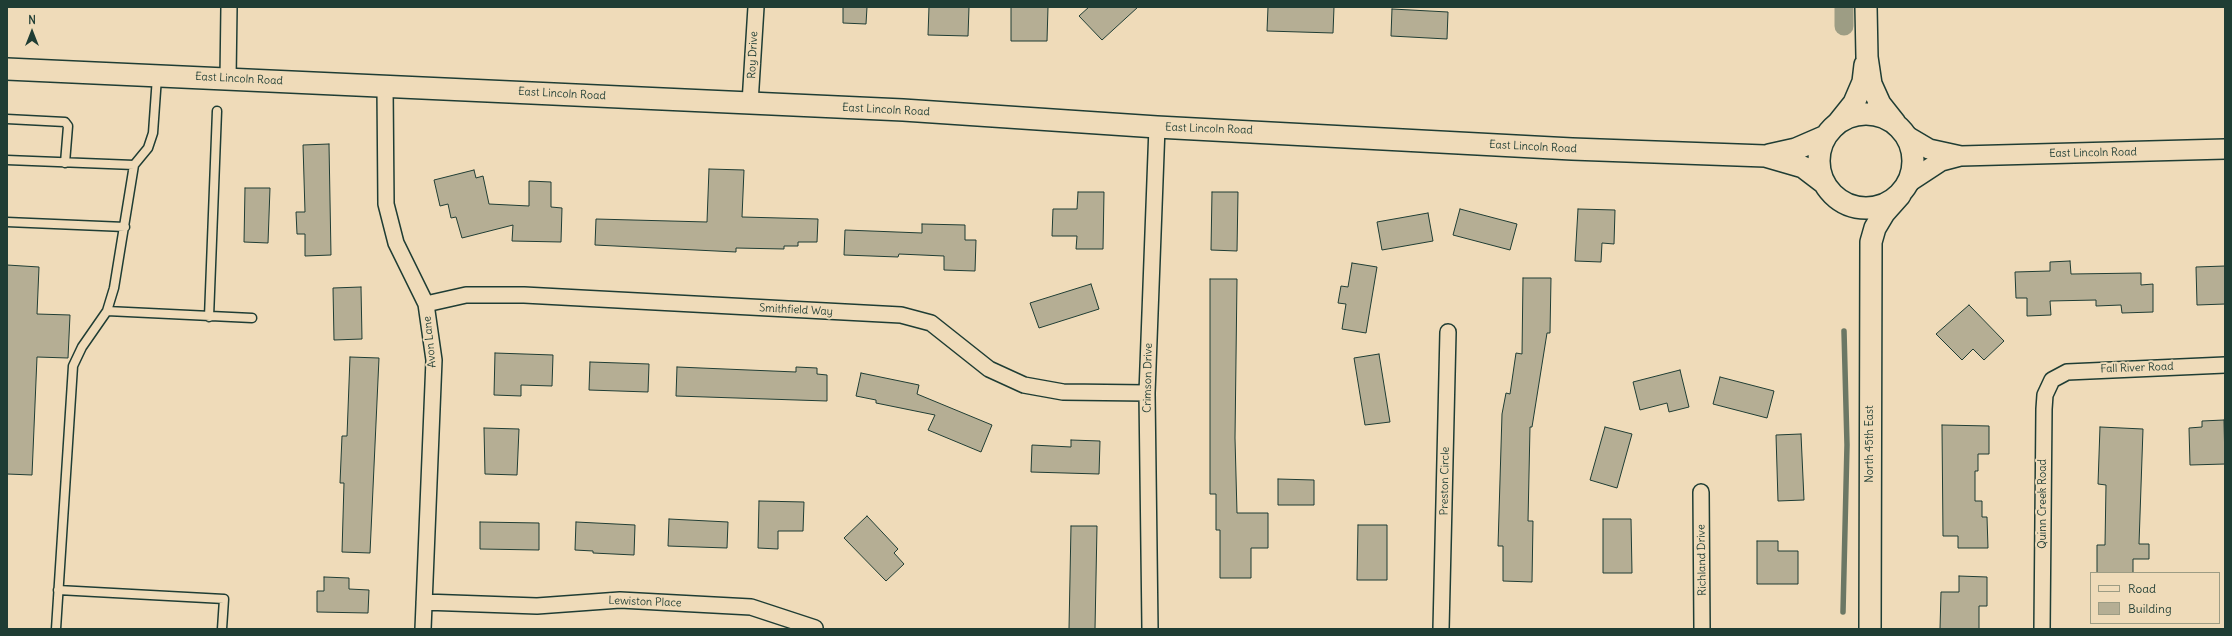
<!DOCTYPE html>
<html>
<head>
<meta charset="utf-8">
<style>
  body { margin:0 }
  #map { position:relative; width:2232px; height:636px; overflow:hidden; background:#efdbb9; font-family:Delius,sans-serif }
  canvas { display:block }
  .frame { position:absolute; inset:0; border:8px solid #1f3d34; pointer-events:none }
  .legend { position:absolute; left:2090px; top:572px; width:130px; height:52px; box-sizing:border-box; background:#efdbb9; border:1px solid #9c9c84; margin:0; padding:5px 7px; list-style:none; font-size:12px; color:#1f3d34 }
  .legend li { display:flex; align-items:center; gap:8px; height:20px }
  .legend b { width:20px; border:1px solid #9c9c84 }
  .north { position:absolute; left:12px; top:12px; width:40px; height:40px; -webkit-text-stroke:3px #efdbb9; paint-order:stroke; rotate:0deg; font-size:11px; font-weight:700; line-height:16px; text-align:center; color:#1f3d34 }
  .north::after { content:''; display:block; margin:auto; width:14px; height:18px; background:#1f3d34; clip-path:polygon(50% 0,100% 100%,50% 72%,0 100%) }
</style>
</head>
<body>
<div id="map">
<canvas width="2232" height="636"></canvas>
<div class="frame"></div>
<ul class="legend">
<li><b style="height:5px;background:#efdbb9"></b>Road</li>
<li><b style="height:11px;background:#b5ae94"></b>Building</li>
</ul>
<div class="north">N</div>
</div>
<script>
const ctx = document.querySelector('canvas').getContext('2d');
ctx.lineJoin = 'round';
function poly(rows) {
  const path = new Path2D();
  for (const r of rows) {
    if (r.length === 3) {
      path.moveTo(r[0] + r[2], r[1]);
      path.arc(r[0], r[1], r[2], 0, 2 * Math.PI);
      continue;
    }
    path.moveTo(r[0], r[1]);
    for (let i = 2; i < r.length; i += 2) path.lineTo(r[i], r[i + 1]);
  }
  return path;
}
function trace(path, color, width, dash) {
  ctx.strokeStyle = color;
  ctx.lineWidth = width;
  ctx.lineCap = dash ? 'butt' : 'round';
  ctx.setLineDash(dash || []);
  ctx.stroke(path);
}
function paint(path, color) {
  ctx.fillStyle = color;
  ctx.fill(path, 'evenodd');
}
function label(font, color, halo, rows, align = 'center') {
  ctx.font = font + ' Delius,sans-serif';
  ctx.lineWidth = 4;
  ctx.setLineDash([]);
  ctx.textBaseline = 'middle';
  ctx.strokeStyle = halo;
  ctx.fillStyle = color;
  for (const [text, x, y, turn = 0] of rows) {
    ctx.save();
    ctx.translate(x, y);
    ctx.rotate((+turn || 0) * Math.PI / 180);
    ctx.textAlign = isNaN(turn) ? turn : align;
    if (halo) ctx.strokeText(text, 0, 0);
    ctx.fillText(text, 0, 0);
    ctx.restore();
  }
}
trace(poly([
  [1843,612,1847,445,1844,331]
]), '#6b7764', 5.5);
trace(poly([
  [1844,7,1844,26]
]), '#9d9d84', 19);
const building = poly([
  [843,7,867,7,866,24,843,23,843,7],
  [929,7,969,7,968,36,928,35,929,7],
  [1011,7,1048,7,1047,41,1011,41,1011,7],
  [1089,7,1138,7,1102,40,1079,16,1089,7],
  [1268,7,1334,7,1333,33,1267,31,1268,7],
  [1392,9,1448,12,1447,39,1391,36,1392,9],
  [329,144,331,255,305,256,305,234,297,234,296,212,305,212,303,145,329,144],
  [709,169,744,170,742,217,818,219,817,242,798,242,798,246,784,246,784,249,736,248,736,252,595,245,596,219,707,222,709,169],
  [474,170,476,178,483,176,489,204,529,206,529,181,551,182,551,207,562,208,561,242,512,241,513,225,462,238,456,217,451,218,448,204,440,206,434,180,474,170],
  [245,188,270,188,268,243,244,242,245,188],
  [1078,192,1104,192,1103,249,1076,249,1077,236,1052,236,1053,209,1077,209,1078,192],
  [1212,192,1238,192,1237,251,1211,250,1212,192],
  [1460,209,1517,224,1510,250,1453,235,1460,209],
  [1578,209,1615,210,1614,244,1602,243,1601,262,1575,261,1578,209],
  [1428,213,1433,241,1382,250,1377,222,1428,213],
  [922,224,965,225,965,240,976,240,975,271,944,270,944,256,899,254,898,257,844,255,845,230,922,233,922,224],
  [2070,261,2071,274,2141,273,2141,285,2153,284,2153,312,2122,313,2121,305,2096,306,2096,300,2050,301,2051,315,2027,316,2027,298,2016,298,2015,272,2050,271,2050,262,2070,261],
  [1352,263,1377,267,1366,333,1342,329,1346,304,1338,303,1341,286,1348,287,1352,263],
  [7,265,39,267,37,314,70,315,68,358,37,357,32,475,7,474,7,265],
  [2225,266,2225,304,2197,305,2196,267,2225,266],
  [1523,278,1551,278,1550,333,1547,333,1532,427,1530,427,1528,521,1533,521,1532,582,1503,581,1503,546,1498,546,1502,414,1506,393,1510,394,1516,353,1522,354,1523,278],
  [1210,279,1237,279,1235,438,1237,513,1268,513,1268,548,1251,548,1251,578,1220,578,1220,530,1216,530,1216,494,1210,494,1210,279],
  [1091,284,1099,309,1039,328,1030,303,1091,284],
  [361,287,362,339,334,340,333,288,361,287],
  [1969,305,2004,341,1984,360,1973,349,1962,360,1936,334,1969,305],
  [495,353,553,355,552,386,521,385,521,396,494,395,495,353],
  [1379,354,1390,422,1365,425,1354,358,1379,354],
  [350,357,379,358,370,553,342,552,344,483,340,483,342,436,347,436,350,357],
  [590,362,649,364,648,392,589,390,590,362],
  [677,367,796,372,796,367,817,368,817,374,827,375,827,401,676,396,677,367],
  [1680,370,1689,407,1669,412,1667,403,1640,410,1633,382,1680,370],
  [861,373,919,385,917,394,992,425,981,452,928,430,935,415,876,403,876,400,856,396,861,373],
  [1720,377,1774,391,1767,418,1713,404,1720,377],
  [2224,420,2225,464,2190,465,2189,428,2202,427,2202,421,2224,420],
  [1942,425,1989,426,1989,454,1978,454,1978,471,1975,471,1975,501,1982,501,1982,517,1987,517,1988,548,1958,548,1958,536,1943,536,1942,425],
  [1605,427,1632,434,1617,488,1590,480,1605,427],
  [2100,427,2143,429,2139,544,2149,544,2149,559,2133,559,2133,573,2097,573,2097,545,2105,545,2106,485,2098,484,2100,427],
  [484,428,519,429,517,475,485,474,484,428],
  [1801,434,1804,500,1778,501,1776,435,1801,434],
  [1071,440,1100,441,1099,474,1031,472,1032,445,1071,447,1071,440],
  [1278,479,1314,480,1314,505,1278,505,1278,479],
  [759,501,804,502,803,531,778,531,778,549,758,548,759,501],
  [867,516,898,549,894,553,904,564,886,581,844,538,867,516],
  [669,519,728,522,727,548,668,546,669,519],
  [1603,519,1631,519,1632,573,1603,573,1603,519],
  [480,522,539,523,539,550,480,549,480,522],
  [576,522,635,525,634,555,593,553,593,551,575,550,576,522],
  [1358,525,1387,525,1387,580,1357,580,1358,525],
  [1071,526,1097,526,1095,629,1069,629,1071,526],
  [1757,541,1778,541,1778,551,1798,551,1798,584,1757,584,1757,541],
  [1959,576,1987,577,1987,606,1979,606,1979,629,1940,629,1941,592,1959,592,1959,576],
  [324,577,349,578,349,589,369,590,368,613,317,612,317,591,324,591,324,577]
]);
paint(building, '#b5ae94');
trace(building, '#1f3d34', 1);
const service = poly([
  [7,119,65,122,68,126,65,163],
  [7,160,134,165,148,148,153,133,157,77],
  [7,222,125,227],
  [107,311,252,318],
  [209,317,217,111],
  [58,590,224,599,222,629],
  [56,629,73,366,82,347,107,311,114,288,134,165]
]);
const minor = poly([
  [228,79,229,7],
  [385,87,386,204,396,243,426,304,434,360,423,629],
  [750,103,756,7],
  [426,304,466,295,524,295,901,315,931,323,989,369,1024,385,1063,392,1147,393],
  [1701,492,1702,629],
  [424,602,537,606,620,600,751,607,815,628],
  [1150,629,1147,393,1157,127],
  [1441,629,1448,332],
  [2042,629,2044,409,2045,395,2052,380,2067,372,2225,365]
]);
const tertiary = poly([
  [1907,136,1929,149,1961,156,2225,149],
  [1909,182,1941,161,1960,156]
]);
const secondary = poly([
  [1866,7,1867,57,1871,84,1880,104,1895,123],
  [7,69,903,110,1157,127,1572,149,1765,156,1803,167,1824,183],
  [1866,161,47],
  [1838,123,1854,103,1863,82,1865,65],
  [1769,155,1796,149,1826,136],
  [1870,629,1871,242,1875,228,1884,213,1900,195]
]);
trace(service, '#1f3d34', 11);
trace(minor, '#1f3d34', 18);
trace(tertiary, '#1f3d34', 22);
trace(secondary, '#1f3d34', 24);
trace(service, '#efdbb9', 8);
trace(minor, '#efdbb9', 15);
trace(tertiary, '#efdbb9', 19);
trace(secondary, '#efdbb9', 21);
label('11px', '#1f3d34', '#efdbb9', [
  ["Roy Drive",753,55,-87],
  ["East Lincoln Road",239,79,3],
  ["East Lincoln Road",562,94,3],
  ["East Lincoln Road",886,110,3],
  ["East Lincoln Road",1209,129,2],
  ["East Lincoln Road",1533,147,3],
  ["East Lincoln Road",2093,153,-1],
  ["Smithfield Way",796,310,3],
  ["Avon Lane",430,342,-96],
  ["Fall River Road",2137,368,-2],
  ["Crimson Drive",1148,378,-89],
  ["North 45th East",1870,444,-90],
  ["Preston Circle",1445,481,-89],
  ["Quinn Creek Road",2043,504,-90],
  ["Richland Drive",1702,560,-91],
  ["Lewiston Place",645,602,2]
]);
</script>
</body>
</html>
